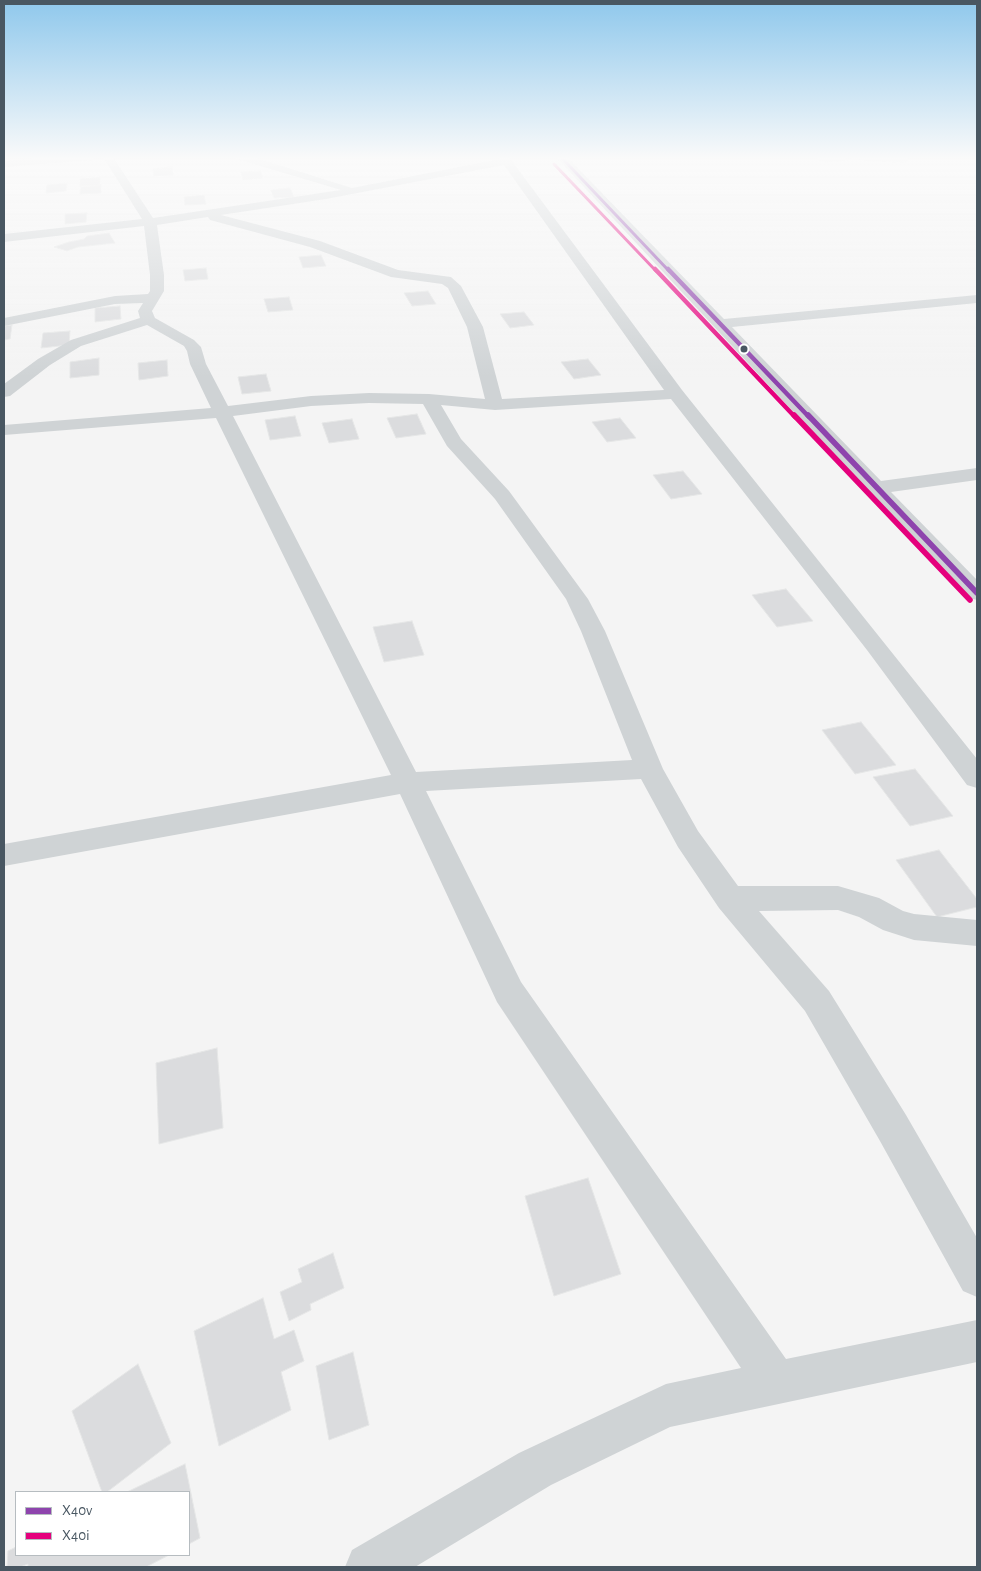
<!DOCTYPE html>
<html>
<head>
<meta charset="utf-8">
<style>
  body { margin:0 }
  #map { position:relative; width:981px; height:1571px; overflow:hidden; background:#f4f4f4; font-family:"Alegreya Sans",sans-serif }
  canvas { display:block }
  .frame { position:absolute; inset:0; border:5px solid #495762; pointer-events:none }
  .legend { position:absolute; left:15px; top:1491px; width:175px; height:65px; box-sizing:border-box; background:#fff; border:1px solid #b6bcc0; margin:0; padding:6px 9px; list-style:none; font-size:15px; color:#495762 }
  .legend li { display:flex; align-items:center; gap:10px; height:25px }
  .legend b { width:25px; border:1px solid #b6bcc0 }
</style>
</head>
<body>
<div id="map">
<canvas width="981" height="1571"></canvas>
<div class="frame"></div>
<ul class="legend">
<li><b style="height:6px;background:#8e44ad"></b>X40v</li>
<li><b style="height:6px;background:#e5007d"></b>X40i</li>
</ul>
</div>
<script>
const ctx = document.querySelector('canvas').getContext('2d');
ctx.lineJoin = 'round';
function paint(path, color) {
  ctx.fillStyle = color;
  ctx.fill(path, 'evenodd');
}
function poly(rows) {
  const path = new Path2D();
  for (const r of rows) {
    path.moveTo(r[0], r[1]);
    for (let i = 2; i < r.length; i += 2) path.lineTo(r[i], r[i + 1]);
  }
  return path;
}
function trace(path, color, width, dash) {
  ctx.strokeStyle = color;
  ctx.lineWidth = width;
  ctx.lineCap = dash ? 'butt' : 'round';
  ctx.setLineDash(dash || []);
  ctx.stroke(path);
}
const building = poly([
  [843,157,848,160,823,162,817,158,843,157],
  [846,157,906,157,908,162,871,161,846,157],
  [172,167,173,175,154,176,153,169,172,167],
  [260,171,263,178,243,180,241,172,260,171],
  [100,177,100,185,80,187,80,179,100,177],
  [67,183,66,191,46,193,47,185,67,183],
  [101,185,101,193,80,194,81,186,101,185],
  [290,188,294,197,274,198,271,190,290,188],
  [204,195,206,204,185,205,184,197,204,195],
  [87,213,86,222,65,224,65,214,87,213],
  [109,233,115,243,78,247,67,251,54,247,69,242,84,239,87,236,109,233],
  [321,255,326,266,303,268,299,257,321,255],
  [206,268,208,279,185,281,183,270,206,268],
  [428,291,436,304,412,306,404,293,428,291],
  [289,297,293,310,268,312,264,299,289,297],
  [120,306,121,319,95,322,95,308,120,306],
  [524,312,534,325,510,328,500,314,524,312],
  [12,325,10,339,4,340,4,326,12,325],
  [70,331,69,345,41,348,43,333,70,331],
  [99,358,99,375,70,378,70,362,99,358],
  [588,359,601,375,574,379,561,362,588,359],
  [167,360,168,376,139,380,138,363,167,360],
  [266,374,271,391,242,394,238,377,266,374],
  [417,414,426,434,396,438,387,418,417,414],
  [295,416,301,436,270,440,265,420,295,416],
  [620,418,636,438,607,442,592,422,620,418],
  [352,419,359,439,329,443,322,423,352,419],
  [683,471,702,494,671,499,653,475,683,471],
  [786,589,813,621,777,627,752,595,786,589],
  [412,621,424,655,384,662,373,627,412,621],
  [861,722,896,765,855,774,822,730,861,722],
  [915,769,953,816,910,826,873,777,915,769],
  [939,850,977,899,977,907,937,917,896,860,939,850],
  [217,1048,223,1128,159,1144,156,1063,217,1048],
  [588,1178,621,1274,554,1296,525,1196,588,1178],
  [333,1253,344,1288,310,1304,311,1310,289,1321,280,1292,302,1282,298,1269,333,1253],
  [263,1298,274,1339,294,1330,304,1361,281,1372,291,1410,219,1446,194,1331,263,1298],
  [353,1352,369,1425,329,1440,316,1366,353,1352],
  [138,1364,171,1443,107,1492,102,1492,72,1411,138,1364],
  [185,1464,200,1538,189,1544,189,1492,127,1492,185,1464],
  [16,1547,16,1555,169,1555,146,1567,28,1567,28,1564,20,1567,7,1567,8,1551,16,1547]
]);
paint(building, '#dbdcde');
trace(building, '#e5e6e6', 1);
paint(poly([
  [51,157,97,157,92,160,4,167,4,161,51,157],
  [103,157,113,157,153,218,341,190,237,159,236,157,253,157,352,188,500,159,499,157,509,157,682,390,977,759,977,788,967,785,867,650,671,399,495,410,441,405,461,439,509,491,588,599,605,631,663,769,698,831,738,886,838,886,879,898,903,911,914,914,977,920,977,946,914,940,883,930,859,917,838,910,759,911,829,991,906,1115,977,1238,977,1297,963,1291,880,1141,805,1011,719,908,678,847,641,779,426,791,521,982,786,1359,977,1320,977,1362,670,1427,551,1485,415,1567,345,1567,352,1550,519,1453,666,1384,741,1368,497,1002,400,794,4,866,4,844,391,775,216,418,4,435,4,425,211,408,190,364,187,351,184,346,147,325,81,346,50,365,10,396,4,397,4,384,38,359,71,340,140,318,138,311,143,303,115,304,4,326,4,318,115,296,148,294,150,291,150,275,144,226,4,242,4,234,142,219,103,157],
  [504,165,664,390,502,399,483,327,461,286,451,277,398,270,320,241,221,215,326,199,504,165],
  [208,217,210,220,310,247,391,277,442,284,448,288,467,327,485,399,429,394,369,393,311,396,228,406,206,364,201,347,194,340,155,318,152,311,164,291,164,275,157,225,208,217],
  [369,403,423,404,447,446,495,499,566,599,581,631,632,760,416,772,233,416,311,406,369,403],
  [556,157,567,157,724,319,977,295,977,303,732,327,881,481,977,468,977,480,891,492,977,580,977,600,969,598,868,492,556,157]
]), '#cfd3d5');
trace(poly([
  [561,157,669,271]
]), '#8e44ad', 3);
trace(poly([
  [668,269,809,417]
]), '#8e44ad', 4.5);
trace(poly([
  [808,415,977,593]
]), '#8e44ad', 5.5);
trace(poly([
  [554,164,656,271]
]), '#e5007d', 3);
trace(poly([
  [655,269,795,417]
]), '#e5007d', 4.5);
trace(poly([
  [794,415,970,600]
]), '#e5007d', 5.5);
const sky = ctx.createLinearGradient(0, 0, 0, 377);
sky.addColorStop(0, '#8fc8ec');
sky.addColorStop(0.42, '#fafafa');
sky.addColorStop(1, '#fafafa00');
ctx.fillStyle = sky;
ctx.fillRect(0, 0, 981, 377);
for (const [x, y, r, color] of [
  [744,349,4.5,"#495762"]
]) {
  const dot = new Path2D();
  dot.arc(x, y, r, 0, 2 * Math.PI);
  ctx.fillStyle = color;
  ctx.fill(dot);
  trace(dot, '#fff', 2);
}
</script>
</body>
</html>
